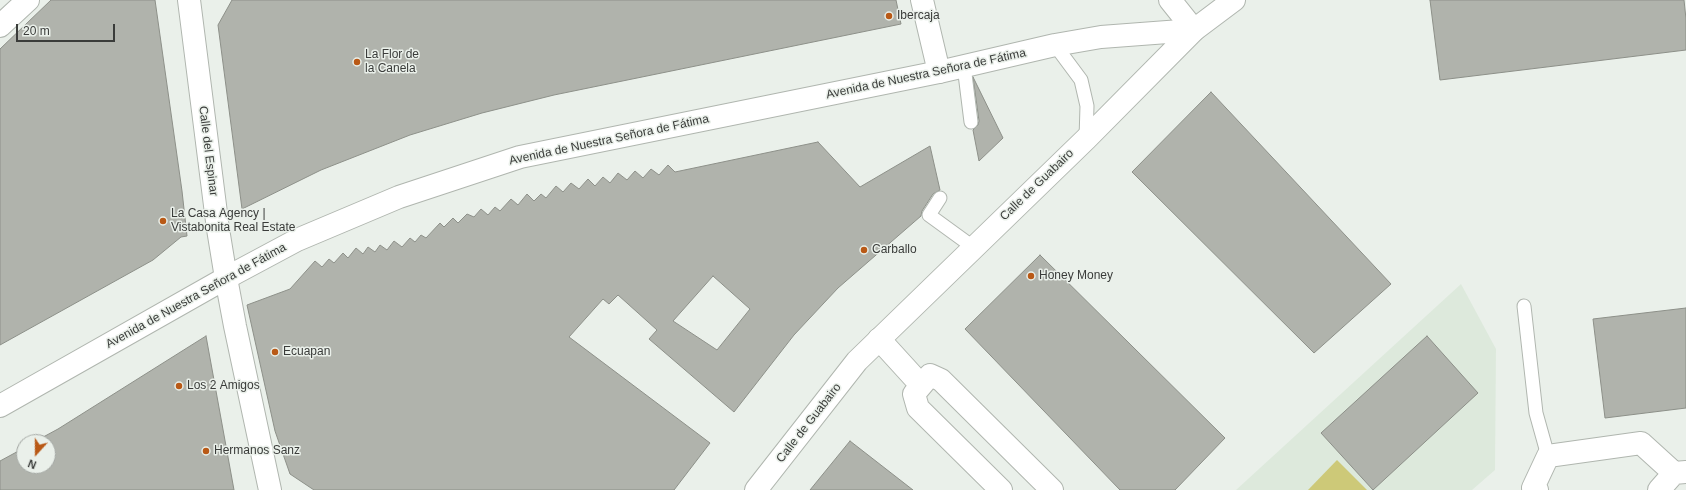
<!DOCTYPE html>
<html>
<head>
<meta charset="utf-8">
<style>
  body { margin:0 }
  #map { position:relative; width:1686px; height:490px; overflow:hidden; background:#eaf0ea; font-family:Arial,sans-serif }
  canvas { display:block }
  .north { position:absolute; left:16px; top:434px; width:40px; height:40px; box-sizing:border-box; background:#eaf0ea; border:1px solid #a4a8a4; border-radius:50%; rotate:201deg; font-size:11px; font-weight:700; line-height:16px; text-align:center; color:#3a3c3a }
  .north::after { content:''; display:block; margin:auto; width:14px; height:18px; background:#b95916; clip-path:polygon(50% 0,100% 100%,50% 72%,0 100%) }
  .scale { position:absolute; left:16px; top:24px; width:99px; height:18px; box-sizing:border-box; border:2px solid #3a3c3a; border-top:0; padding-left:5px; font-size:12px; line-height:14px; white-space:nowrap; color:#3a3c3a; -webkit-text-stroke:3px #eaf0ea; paint-order:stroke }
</style>
</head>
<body>
<div id="map">
<canvas width="1686" height="490"></canvas>
<div class="north">N</div>
<div class="scale">20 m</div>
</div>
<script>
const ctx = document.querySelector('canvas').getContext('2d');
ctx.lineJoin = 'round';
function paint(path, color) {
  ctx.fillStyle = color;
  ctx.fill(path, 'evenodd');
}
function poly(rows) {
  const path = new Path2D();
  for (const r of rows) {
    path.moveTo(r[0], r[1]);
    for (let i = 2; i < r.length; i += 2) path.lineTo(r[i], r[i + 1]);
  }
  return path;
}
function trace(path, color, width, dash) {
  ctx.strokeStyle = color;
  ctx.lineWidth = width;
  ctx.lineCap = dash ? 'butt' : 'round';
  ctx.setLineDash(dash || []);
  ctx.stroke(path);
}
function label(font, color, halo, rows, align = 'center') {
  ctx.font = font + ' Arial,sans-serif';
  ctx.lineWidth = 3;
  ctx.setLineDash([]);
  ctx.textBaseline = 'middle';
  ctx.strokeStyle = halo;
  ctx.fillStyle = color;
  for (const [text, x, y, turn = 0] of rows) {
    ctx.save();
    ctx.translate(x, y);
    ctx.rotate((+turn || 0) * Math.PI / 180);
    ctx.textAlign = isNaN(turn) ? turn : align;
    if (halo) ctx.strokeText(text, 0, 0);
    ctx.fillText(text, 0, 0);
    ctx.restore();
  }
}
paint(poly([
  [1461,284,1496,349,1495,470,1472,490,1236,490]
]), '#dde9dc');
paint(poly([
  [1337,460,1367,490,1308,490]
]), '#cdc978');
const building = poly([
  [51,0,155,0,182,191,187,236,181,237,153,260,0,345,0,49,51,0],
  [232,0,896,0,901,24,554,95,482,113,410,135,321,170,242,209,218,25,232,0],
  [1430,0,1684,0,1686,19,1686,50,1440,80,1430,0],
  [973,77,1003,138,979,161,973,130,978,125,979,121,973,77],
  [1211,92,1391,284,1314,353,1132,172,1211,92],
  [818,142,860,187,930,146,940,190,933,194,922,211,921,216,838,288,794,335,734,412,649,339,657,330,618,295,609,304,603,299,569,337,710,443,674,490,314,490,290,474,275,431,247,305,290,289,315,261,322,267,329,259,334,263,343,253,348,258,356,248,363,254,368,247,375,252,380,245,387,250,394,241,402,247,410,238,415,242,421,235,426,238,440,223,444,227,453,218,458,223,467,214,474,217,481,209,488,215,495,207,500,211,511,199,518,205,527,194,534,201,541,194,546,198,556,186,563,192,571,183,579,189,588,179,595,186,603,177,610,183,618,173,627,180,635,171,643,178,651,169,659,175,668,165,675,172,818,142],
  [713,276,750,309,717,350,673,321,713,276],
  [1040,255,1225,438,1175,490,1120,490,965,329,1040,255],
  [1686,308,1686,408,1605,418,1593,319,1686,308],
  [206,336,234,490,0,490,0,461,24,448,24,466,48,466,48,442,34,442,58,429,206,336],
  [1427,336,1478,393,1373,490,1321,433,1427,336],
  [850,441,913,490,810,490,850,441]
]);
paint(building, '#b0b3ac');
trace(building, '#8d9089', 1);
const lane = poly([
  [1055,45,1081,80,1087,106,1086,139],
  [964,66,971,122],
  [940,198,929,215,973,247],
  [1524,306,1536,413,1548,456]
]);
const street = poly([
  [189,0,218,229,226,278,235,326,270,490],
  [922,0,939,72],
  [1170,0,1194,30],
  [0,26,28,0],
  [879,339,920,384],
  [1001,490,918,408,914,394,930,375,941,380,1052,490],
  [1537,490,1533,488,1548,456,1641,443,1674,473],
  [1659,490,1674,473,1686,472]
]);
const secondary = poly([
  [0,406,226,278,297,240,399,197,520,157,939,72,1055,45,1101,37,1194,30],
  [756,490,857,361,1086,139,1194,30,1234,0]
]);
trace(lane, '#b0b6af', 15);
trace(street, '#b0b6af', 24);
trace(secondary, '#b0b6af', 24);
trace(lane, '#fff', 13);
trace(street, '#fff', 22);
trace(secondary, '#fff', 22);
for (const [x, y, r, color] of [
  [889,16,4,"#b95916"],
  [357,62,4,"#b95916"],
  [163,221,4,"#b95916"],
  [864,250,4,"#b95916"],
  [1031,276,4,"#b95916"],
  [275,352,4,"#b95916"],
  [179,386,4,"#b95916"],
  [206,451,4,"#b95916"]
]) {
  const dot = new Path2D();
  dot.arc(x, y, r, 0, 2 * Math.PI);
  ctx.fillStyle = color;
  ctx.fill(dot);
  trace(dot, '#eaf0ea', 1.5);
}
label('12px', '#3a3c3a', '#eaf0ea', [
  ["Ibercaja",897,16],
  ["La Flor de",365,55],
  ["la Canela",365,69],
  ["La Casa Agency |",171,214],
  ["Vistabonita Real Estate",171,228],
  ["Carballo",872,250],
  ["Honey Money",1039,276],
  ["Ecuapan",283,352],
  ["Los 2 Amigos",187,386],
  ["Hermanos Sanz",214,451]
], 'left');
label('12px', '#3a3c3a', '#eaf0ea', [
  ["Avenida de Nuestra Señora de Fátima",926,74,-12],
  ["Avenida de Nuestra Señora de Fátima",609,140,-12],
  ["Calle del Espinar",208,151,83],
  ["Calle de Guabairo",1037,185,-44],
  ["Avenida de Nuestra Señora de Fátima",196,296,-29],
  ["Calle de Guabairo",809,423,-52]
]);
</script>
</body>
</html>
